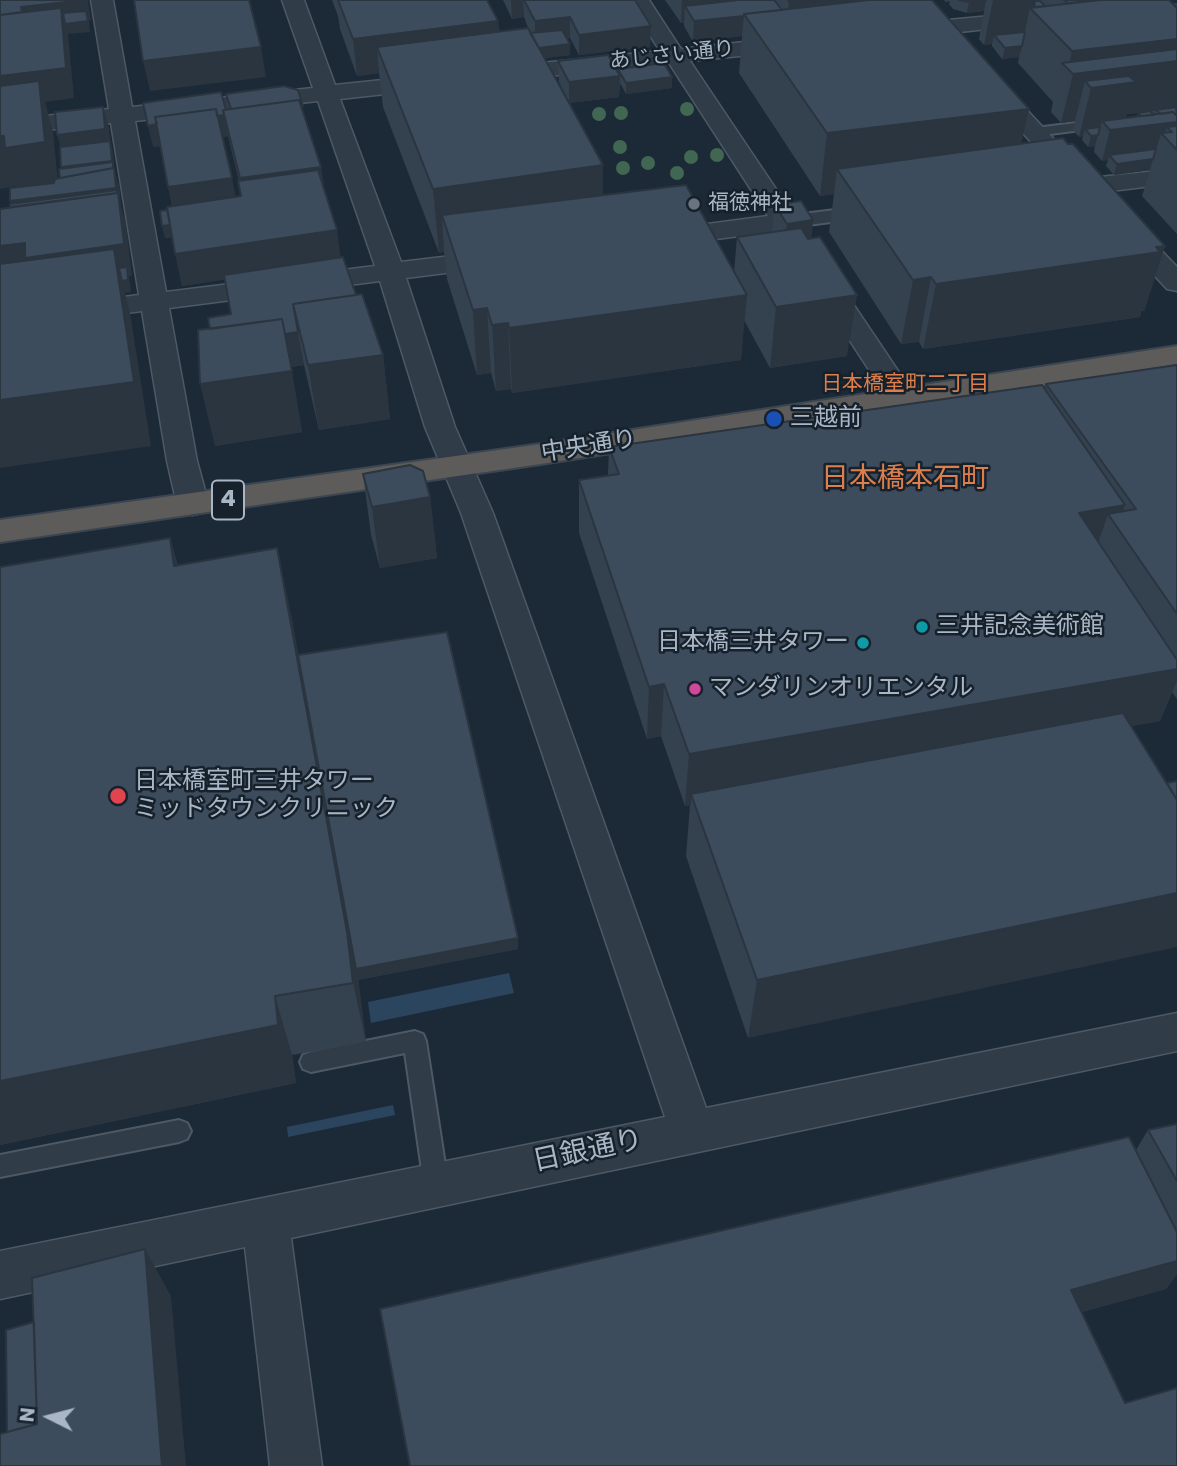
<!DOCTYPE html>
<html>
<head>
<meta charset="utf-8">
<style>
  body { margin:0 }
  #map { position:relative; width:1177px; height:1466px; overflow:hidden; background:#1c2a37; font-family:Poppins,sans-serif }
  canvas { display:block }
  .north { position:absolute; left:14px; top:1382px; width:70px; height:70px; -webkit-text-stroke:5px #16212b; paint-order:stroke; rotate:276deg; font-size:19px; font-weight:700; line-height:28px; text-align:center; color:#a9b6c5 }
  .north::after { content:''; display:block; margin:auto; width:24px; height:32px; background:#a9b6c5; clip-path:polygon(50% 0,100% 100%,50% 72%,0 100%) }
</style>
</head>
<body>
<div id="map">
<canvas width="1177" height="1466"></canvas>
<div class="north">N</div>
</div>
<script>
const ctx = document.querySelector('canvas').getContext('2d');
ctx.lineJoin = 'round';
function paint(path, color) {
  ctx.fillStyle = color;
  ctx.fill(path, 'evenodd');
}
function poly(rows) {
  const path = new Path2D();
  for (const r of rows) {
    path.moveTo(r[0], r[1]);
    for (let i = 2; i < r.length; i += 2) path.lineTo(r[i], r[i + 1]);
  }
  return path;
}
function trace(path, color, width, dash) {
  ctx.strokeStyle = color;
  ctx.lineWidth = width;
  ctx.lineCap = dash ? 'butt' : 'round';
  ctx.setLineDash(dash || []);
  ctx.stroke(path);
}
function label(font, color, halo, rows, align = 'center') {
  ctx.font = font + ' Poppins,"Noto Sans JP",sans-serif';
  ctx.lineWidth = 5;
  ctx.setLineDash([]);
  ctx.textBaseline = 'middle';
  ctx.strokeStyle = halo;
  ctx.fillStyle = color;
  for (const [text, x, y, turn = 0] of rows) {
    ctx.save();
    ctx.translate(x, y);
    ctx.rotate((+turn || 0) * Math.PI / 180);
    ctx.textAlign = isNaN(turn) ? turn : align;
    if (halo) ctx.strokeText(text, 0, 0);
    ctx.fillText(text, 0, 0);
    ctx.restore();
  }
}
paint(poly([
  [509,973,514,993,371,1023,368,1002],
  [393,1105,395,1115,288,1137,287,1127]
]), '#2c455e');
const service = poly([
  [1100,120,1104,121,1104,127,1035,136,1029,132,1035,128,1100,120],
  [415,1031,423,1034,426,1041,448,1184,445,1192,436,1196,427,1192,424,1184,405,1053,311,1072,303,1069,300,1062,303,1055,311,1052,415,1031],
  [179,1120,187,1123,191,1131,187,1139,179,1142,0,1177,0,1155,179,1120]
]);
const pedestrian = poly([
  [868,206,878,212,875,216,786,228,776,222,786,216,868,206]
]);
const minor = poly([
  [91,0,113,0,132,107,313,88,282,0,304,0,335,85,430,75,441,82,430,89,340,99,401,262,493,251,502,253,506,259,502,265,493,267,406,278,455,427,493,513,706,1108,1177,1013,1177,1051,291,1238,322,1466,270,1466,245,1247,0,1299,0,1251,665,1117,461,513,425,427,380,281,169,308,197,461,209,505,204,512,193,515,182,512,177,505,167,461,142,311,0,329,0,313,139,295,111,123,0,135,0,121,109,109,91,0],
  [318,101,375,266,166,292,135,121,318,101],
  [627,0,649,0,681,49,789,37,797,39,800,44,789,51,690,61,917,399,912,405,902,408,892,405,778,231,662,246,653,244,649,238,653,232,662,230,768,216,669,63,502,81,491,74,502,67,660,51,627,0],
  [1033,12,1044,18,1041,23,906,38,895,31,906,24,1033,12],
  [991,78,999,80,1090,178,1177,169,1177,183,1086,194,1077,191,1074,185,1069,183,983,90,979,85,983,80,991,78],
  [1125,220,1134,222,1177,267,1177,291,1167,289,1116,234,1112,228,1116,222,1125,220]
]);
const trunk = poly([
  [1177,346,1177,364,541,464,0,542,0,520,541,444,1177,346]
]);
trace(service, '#4d5965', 4);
trace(pedestrian, '#4d5965', 4);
trace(minor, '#4d5965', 3);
trace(trunk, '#3b4651', 4);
paint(service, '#303c47');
paint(pedestrian, '#303c47');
paint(minor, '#303c47');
paint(trunk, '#5e5c5a');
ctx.fillStyle = '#416651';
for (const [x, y] of [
  [687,109],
  [621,113],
  [599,114],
  [620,147],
  [717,155],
  [691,157],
  [648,163],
  [623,168],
  [677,173]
]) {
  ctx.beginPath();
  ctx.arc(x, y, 7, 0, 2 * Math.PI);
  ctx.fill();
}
paint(poly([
  [332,0,487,0,498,21,499,32,530,33,524,17,512,19,503,0,635,0,650,47,579,55,570,38,567,38,570,55,544,58,603,165,603,195,734,272,737,237,772,232,775,205,813,220,811,238,847,356,770,368,744,320,741,360,512,393,511,389,496,391,491,373,477,375,447,279,444,252,439,253,383,107,379,73,357,76,340,29,338,16],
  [665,0,932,0,1029,109,1021,144,1165,246,1144,311,1141,311,1140,317,923,349,919,342,901,344,829,232,834,194,820,196,739,73,742,36,693,42,684,26,684,23,681,23],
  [944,0,1036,0,1035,1,1040,0,1169,0,1172,3,1177,3,1177,234,1142,196,1150,170,1114,175,1106,166,1108,160,1102,161,1094,152,1095,146,1088,147,1082,140,1083,136,1079,137,1073,130,1075,121,1061,123,1051,112,1053,102,1018,63,1019,57,1002,59,992,46,992,44,984,45,979,39,984,11,967,13,953,9,949,4,950,1,946,2],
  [1138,113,1137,117,1125,118,1127,114],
  [558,61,618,73,618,69,672,77,672,88,626,94,620,83,619,97,569,103,559,82],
  [226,94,305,118,341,258,383,355,390,419,319,430,304,365,291,367,302,432,215,446,210,329,231,314,225,279,182,286,172,237,165,238,167,210,172,206,160,146,153,147,226,110,229,109],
  [228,136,239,181,238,181,241,196,235,197,222,137],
  [1177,365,1177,699,1172,692,1160,721,1131,726,748,1038,686,856,690,805,685,806,661,736,647,739,579,533,579,480,608,476,609,447,1045,389,1046,384],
  [363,474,430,497,437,558,380,568,371,535],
  [170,538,178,566,291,614,298,655,518,938,518,949,358,980,358,978,366,1042,292,1055,296,1083,0,1145],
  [1177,1124,1177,1274,1166,1289,1082,1312,1125,1403,1177,1466,410,1466,1136,1150,1148,1130]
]), '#34414f');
paint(poly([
  [88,0,91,20,89,20,90,32,68,34,74,98,45,102,53,131,59,193,20,198,16,186,0,189,0,42,21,7],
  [511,0,523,0,524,17,512,19],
  [682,0,772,0,744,14,742,36,693,42,694,21,685,6,684,23,681,23],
  [808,0,891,0,786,31,789,2],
  [993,0,1036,0,1033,11,1030,8,1023,40,994,35,992,44,984,45],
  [986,1,984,11,967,13,969,2],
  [570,17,570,38,535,42,535,21],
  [498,21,500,58,377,47,379,73,357,76,353,39],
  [651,26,650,47,579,55,579,35],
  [1177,39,1177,108,1127,114,1123,129,1177,122,1177,137,1167,127,1164,136,1161,133,1155,154,1109,155,1108,160,1102,161,1110,130,1102,121,1098,134,1085,129,1083,136,1079,137,1091,88,1085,81,1075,121,1061,123,1073,74,1068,69,1072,51],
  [570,44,570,55,532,60,531,49],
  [1022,46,1019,57,1002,59,1005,48],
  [261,47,266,77,150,91,143,61],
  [620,76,619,97,569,103,569,82],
  [672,77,672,88,626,94,626,83],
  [103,107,109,128,111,150,63,156,57,135],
  [1029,109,1015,171,837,169,834,194,820,196,827,133],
  [224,115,228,136,153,147,148,126],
  [1098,135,1095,146,1088,147,1091,136],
  [110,141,113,152,115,172,120,190,121,206,126,224,132,276,129,276,131,292,125,293,130,313,151,446,0,468,0,246,15,215,10,201,65,178,61,167],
  [1153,159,1150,170,1114,175,1117,164],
  [603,165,603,228,442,215,444,252,439,253,433,189],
  [321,167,326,198,246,210,240,178],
  [232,178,238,210,175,219,168,187],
  [230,217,233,228,165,238,162,226],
  [813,220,805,284,780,288,787,224],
  [337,230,341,262,182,286,175,254],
  [1165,246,1144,311,1141,311,1140,317,923,349,936,284],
  [931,277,919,342,901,344,913,280],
  [747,295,741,360,512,393,509,328],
  [857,295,847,356,770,368,776,307],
  [487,308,491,373,477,375,473,310],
  [508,323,511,389,496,391,492,325],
  [298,332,304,365,221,378,214,346],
  [383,355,390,419,319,430,308,365],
  [292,371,302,432,215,446,200,384],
  [430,497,437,558,380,568,372,507],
  [1125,505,1117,528,1108,514,1092,561,1079,513],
  [170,538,188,604,174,566],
  [277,548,291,614,356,969,518,938,518,949,358,980,358,977,366,1042,353,983],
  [1177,669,1177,681,1160,721,695,804,691,794,691,805,685,806,689,754],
  [664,684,661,736,647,739,649,687],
  [1177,893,1177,947,748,1038,757,980],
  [275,996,292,1055,296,1083,0,1145,0,1081],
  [145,1249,171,1296,186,1466,162,1466],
  [1177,1261,1177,1274,1166,1289,1052,1320,1071,1290]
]), '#2b3540');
const building = poly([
  [0,0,85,0,21,7,22,12,0,15,0,0],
  [134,0,249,0,261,47,143,61,134,0],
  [338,0,487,0,498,21,353,39,338,0],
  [524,0,635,0,651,26,579,35,570,17,535,21,524,0],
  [739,0,774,0,782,10,744,14,744,16,694,21,685,6,739,0],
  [788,0,808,0,789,2,788,0],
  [869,0,932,0,1029,109,827,133,744,14,869,0],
  [959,0,986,0,969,2,959,0],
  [1064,0,1099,0,1068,3,1064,0],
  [1100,0,1169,0,1177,8,1177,39,1072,51,1030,8,1100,0],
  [1035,1,1040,1,1045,6,1034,7,1035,1],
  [61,8,66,68,0,76,0,15,61,8],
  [86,11,88,21,65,24,63,13,86,11],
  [528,28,603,165,433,189,377,47,528,28],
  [562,30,570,44,539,48,530,33,562,30],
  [1025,32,1022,46,1005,48,994,35,1025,32],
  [1177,49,1177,61,1073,74,1062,63,1177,49],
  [608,55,620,76,569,82,558,61,608,55],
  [664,63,672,77,626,83,618,69,664,63],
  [1129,76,1136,82,1091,88,1085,81,1129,76],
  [39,81,45,142,5,148,4,136,0,136,0,86,39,81],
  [284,86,298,90,303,106,301,106,299,100,231,109,226,94,284,86],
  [221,92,226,110,223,110,224,115,217,116,216,109,155,117,157,124,148,126,143,103,221,92],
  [299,100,321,167,240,178,223,110,299,100],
  [103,107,105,129,57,135,55,112,103,107],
  [1176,107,1177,116,1173,112,1161,114,1156,110,1176,107],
  [216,109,232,178,168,187,155,117,216,109],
  [1150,111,1154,115,1141,116,1138,113,1150,111],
  [1173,112,1177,116,1177,122,1110,130,1102,121,1173,112],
  [1177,126,1177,150,1161,133,1172,132,1167,127,1177,126],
  [1100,127,1098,135,1091,136,1085,129,1100,127],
  [1063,138,1068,144,1073,144,1165,246,1156,247,1160,252,936,284,931,277,913,280,837,169,1063,138],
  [110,141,112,161,61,167,60,147,110,141],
  [1156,149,1153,159,1117,164,1109,155,1156,149],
  [113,162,113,168,60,178,59,169,113,162],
  [114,168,116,188,10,201,10,188,54,183,55,179,114,168],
  [318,170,337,230,175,254,167,207,241,196,238,181,318,170],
  [686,185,747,295,509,328,508,323,492,325,487,308,473,310,442,215,686,185],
  [117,190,117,193,10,207,10,204,117,190],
  [118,193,124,244,25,258,25,243,0,246,0,209,118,193],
  [801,201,813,220,787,224,775,205,801,201],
  [167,210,170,225,162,226,160,211,167,210],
  [801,228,808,239,820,237,857,295,776,307,737,237,801,228],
  [114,249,134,382,0,400,0,264,114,249],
  [343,257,356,295,293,304,298,332,285,334,282,319,210,329,208,318,231,314,224,275,343,257],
  [127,267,128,280,122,281,119,268,127,267],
  [362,294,383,355,308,365,293,304,362,294],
  [282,319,292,371,200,384,198,330,282,319],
  [1177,365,1177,614,1108,514,1136,509,1046,384,1177,365],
  [1042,385,1125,505,1079,513,1177,660,1177,669,689,754,664,684,649,687,579,480,619,474,609,447,1042,385],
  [410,465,423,471,430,497,372,507,363,474,410,465],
  [170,538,174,566,277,548,347,932,353,983,275,996,278,1025,0,1081,0,567,170,538],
  [447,632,518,938,356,969,298,655,447,632],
  [1123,713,1177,800,1177,893,757,980,691,794,1123,713],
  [1177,781,1177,800,1167,783,1177,781],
  [1177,1124,1177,1181,1148,1130,1177,1124],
  [1129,1137,1177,1232,1177,1261,1071,1290,1125,1403,1177,1388,1177,1466,410,1466,380,1309,1129,1137],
  [145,1249,162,1466,0,1466,0,1434,37,1424,32,1278,145,1249],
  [34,1322,37,1424,7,1432,6,1330,34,1322]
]);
paint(building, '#3d4c5c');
trace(building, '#2b3540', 2);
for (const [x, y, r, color] of [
  [694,204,7,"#6b7280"],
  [774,419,9,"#1a4fb4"],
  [922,627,7,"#0f9aa8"],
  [863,643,7,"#0f9aa8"],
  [695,689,7,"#d1479c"],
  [118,796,9,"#e0444e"]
]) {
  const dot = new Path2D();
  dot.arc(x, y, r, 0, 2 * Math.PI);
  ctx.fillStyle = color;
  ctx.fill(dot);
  trace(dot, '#16212b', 2.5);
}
label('21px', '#a9b6c5', '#16212b', [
  ["あじさい通り",672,56,-6]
]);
label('21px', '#a9b6c5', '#16212b', [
  ["福徳神社",708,204]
], 'left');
label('21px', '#dd7f4c', '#16212b', [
  ["日本橋室町二丁目",905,385]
]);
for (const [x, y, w] of [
  [228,500,32]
]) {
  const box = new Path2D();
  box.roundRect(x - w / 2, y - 19.5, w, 39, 5);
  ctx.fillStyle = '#16212b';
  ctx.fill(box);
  trace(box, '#a9b6c5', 2);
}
label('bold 23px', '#a9b6c5', null, [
  ["4",228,500]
]);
label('24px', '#a9b6c5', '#16212b', [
  ["三越前",790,419],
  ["三井記念美術館",936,627],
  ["日本橋三井タワー",849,643,"right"],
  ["マンダリンオリエンタル",709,689],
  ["日本橋室町三井タワー",134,782],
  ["ミッドタウンクリニック",134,810]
], 'left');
label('24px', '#a9b6c5', '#16212b', [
  ["中央通り",589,447,-9]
]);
label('28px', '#dd7f4c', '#16212b', [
  ["日本橋本石町",905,480]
]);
label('28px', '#a9b6c5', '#16212b', [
  ["日銀通り",588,1152,-12]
]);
</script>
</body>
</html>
